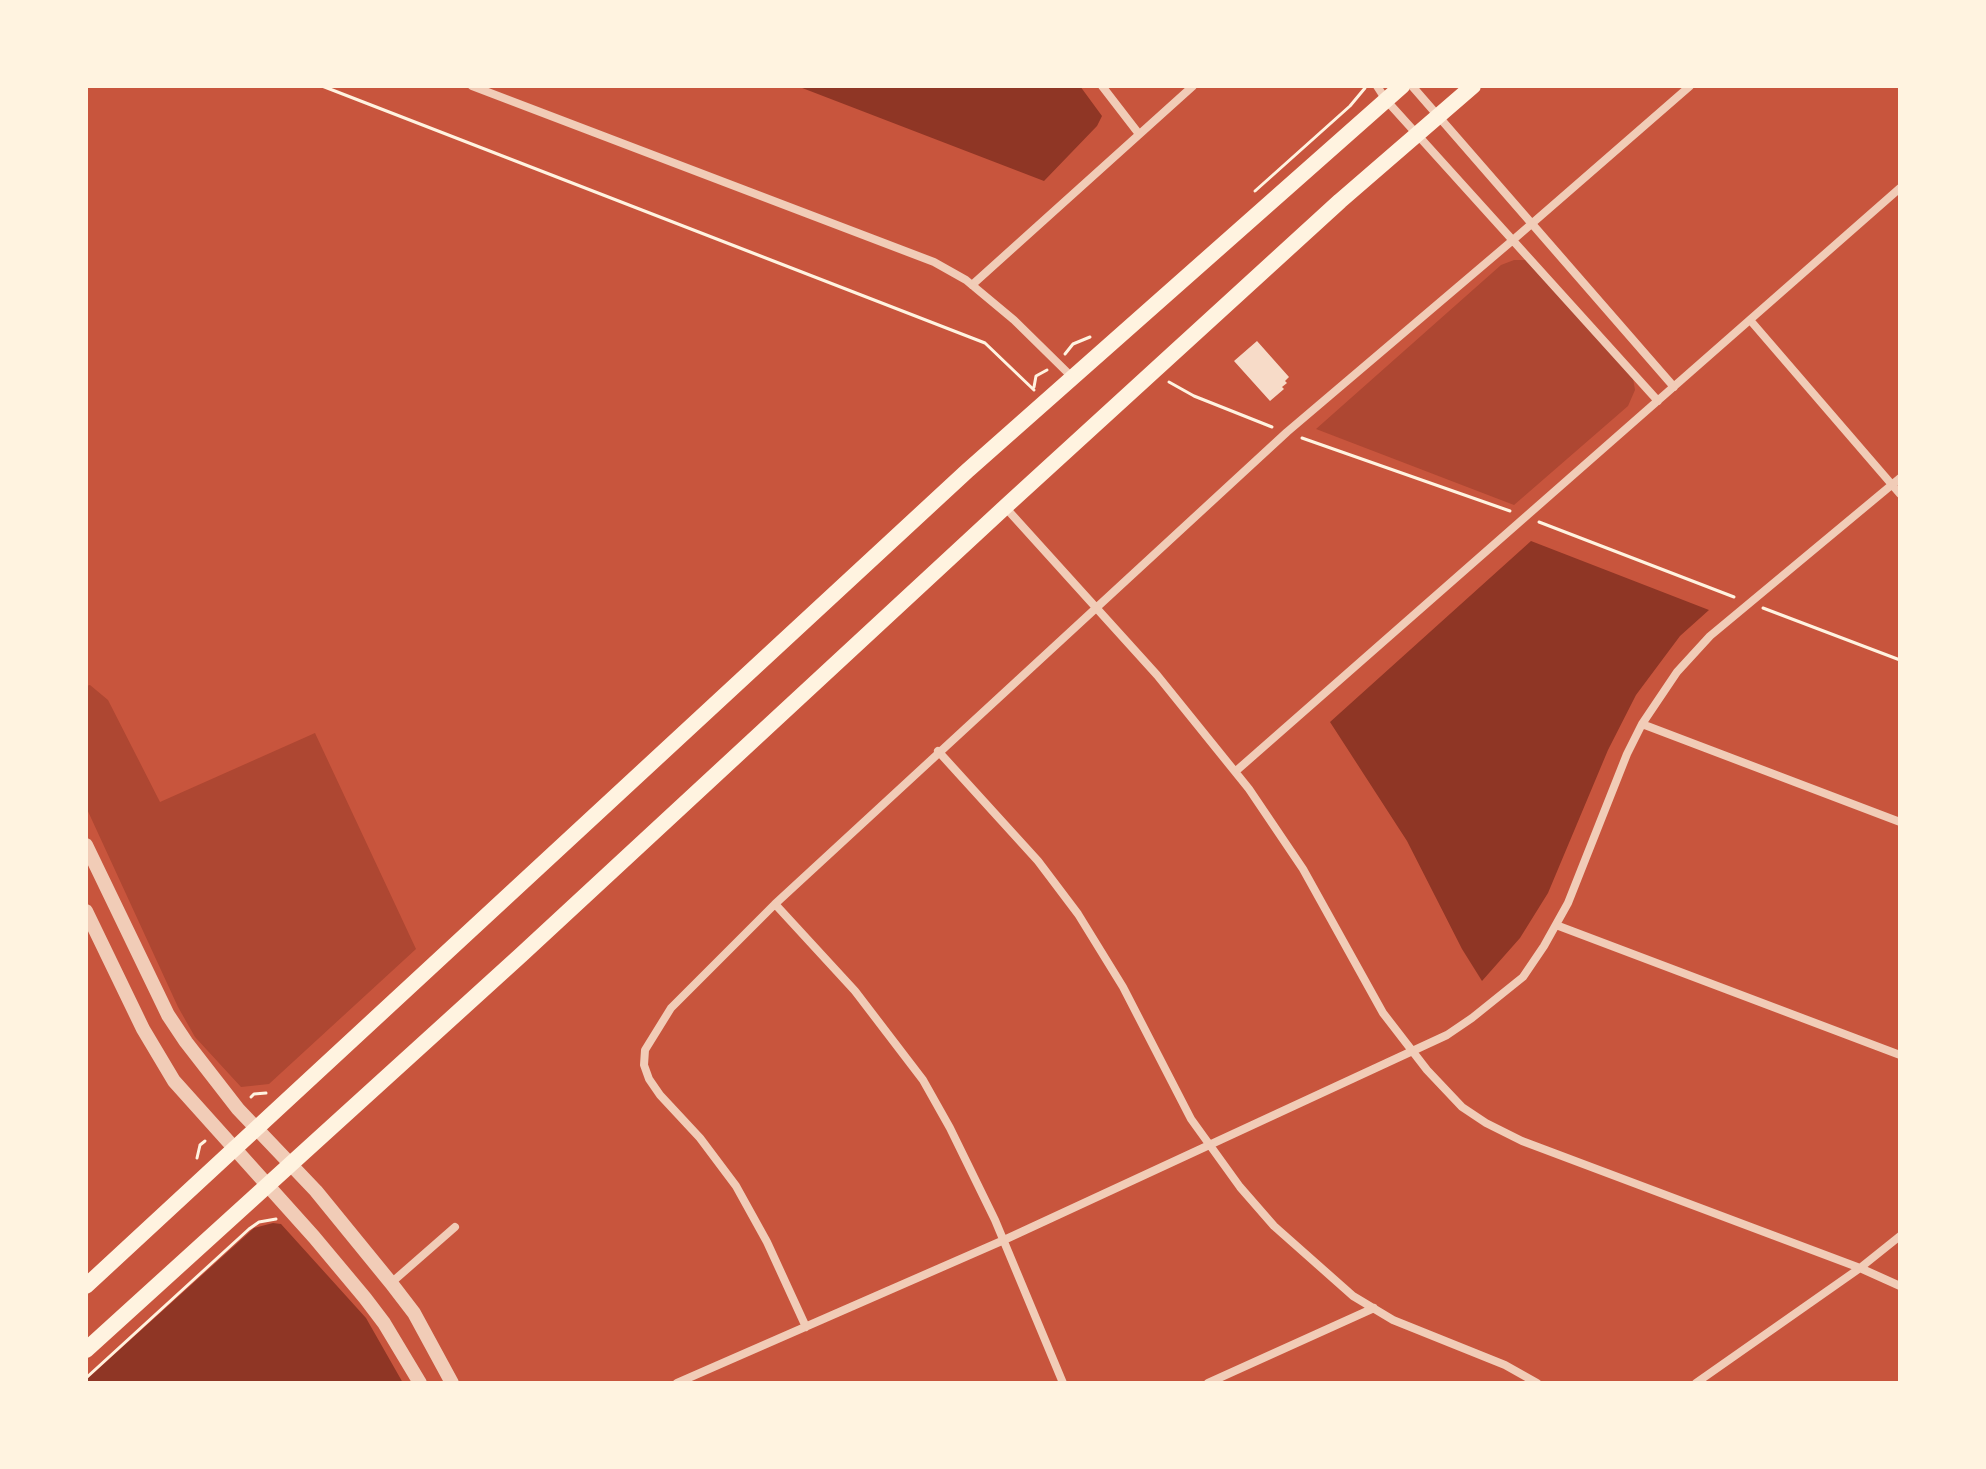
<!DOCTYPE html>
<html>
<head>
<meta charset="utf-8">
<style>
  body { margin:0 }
  #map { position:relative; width:1986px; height:1469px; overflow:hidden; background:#c8553d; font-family:"Fira Sans",sans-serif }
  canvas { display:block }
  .frame { position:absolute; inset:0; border:88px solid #fff3e0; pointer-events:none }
</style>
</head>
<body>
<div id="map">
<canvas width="1986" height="1469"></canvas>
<div class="frame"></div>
</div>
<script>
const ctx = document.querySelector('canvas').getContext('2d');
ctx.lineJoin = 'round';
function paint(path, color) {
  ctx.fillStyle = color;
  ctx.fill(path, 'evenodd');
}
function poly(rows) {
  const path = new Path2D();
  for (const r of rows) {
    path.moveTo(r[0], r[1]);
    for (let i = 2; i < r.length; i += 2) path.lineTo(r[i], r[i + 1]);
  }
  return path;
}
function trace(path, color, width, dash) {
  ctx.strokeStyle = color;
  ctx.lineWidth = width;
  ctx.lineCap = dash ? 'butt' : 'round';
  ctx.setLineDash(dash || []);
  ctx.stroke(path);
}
paint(poly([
  [1514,260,1526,260,1633,378,1635,390,1628,406,1514,505,1316,429,1501,265],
  [90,685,108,700,160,802,315,733,416,949,269,1084,241,1087,195,1037,178,1007,86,807,86,686]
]), '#ae4732');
paint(poly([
  [797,86,1080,86,1102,116,1097,126,1044,181],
  [1531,541,1709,610,1680,636,1636,695,1608,750,1548,893,1520,938,1482,981,1462,949,1407,841,1330,722],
  [273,1223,281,1224,366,1318,403,1383,86,1383,86,1380,254,1228]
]), '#8f3625');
paint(poly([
  [1257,341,1289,377,1285,381,1287,383,1282,387,1284,389,1270,401,1234,361]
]), '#f7dbc8');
trace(poly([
  [322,86,985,343,1034,390],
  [1255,191,1350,106,1365,88],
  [1065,354,1073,344,1090,337],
  [1169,382,1194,396,1272,427],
  [1034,387,1036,376,1047,370],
  [1302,438,1510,511],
  [1539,522,1734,597],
  [1763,608,1900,660],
  [251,1097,254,1094,266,1093],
  [197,1158,200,1145,205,1141],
  [86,1378,249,1229,259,1222,276,1219]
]), '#fff3e0', 3);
trace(poly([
  [472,86,934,262,966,280,1014,320,1072,377],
  [1102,86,1139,134],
  [1377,86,1386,100,1658,401],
  [1412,86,1674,387],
  [972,285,1193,86],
  [1750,320,1900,494],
  [1005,507,1157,675,1249,789,1303,869,1383,1013,1427,1070,1462,1107,1486,1123,1522,1141,1860,1268,1900,1286],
  [1642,724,1900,822],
  [938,751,1038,861,1078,914,1123,987,1191,1119,1240,1187,1274,1226,1353,1296,1393,1320,1505,1365,1537,1383],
  [1236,771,1900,188],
  [775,904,855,991,923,1080,950,1128,995,1220,1063,1383],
  [1556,925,1900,1055],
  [391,1283,455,1227],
  [806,1327,767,1242,736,1186,700,1138,660,1095,649,1079,644,1065,645,1050,671,1008,775,904,1287,432,1513,240,1690,86],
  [677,1383,1004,1240,1447,1035,1472,1018,1523,977,1544,946,1568,903,1627,754,1642,724,1677,672,1710,636,1900,478],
  [1208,1383,1374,1308],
  [1696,1383,1860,1268,1900,1236]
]), '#f1ccb7', 8);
trace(poly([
  [86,845,168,1015,186,1042,238,1109,316,1191,391,1283,414,1313,452,1383],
  [86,911,143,1029,174,1081,314,1237,365,1298,384,1323,420,1383]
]), '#f1ccb7', 14);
trace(poly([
  [86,1286,967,471,1402,86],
  [86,1350,521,955,1005,507,1340,201,1473,86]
]), '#fff3e0', 16);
</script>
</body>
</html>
